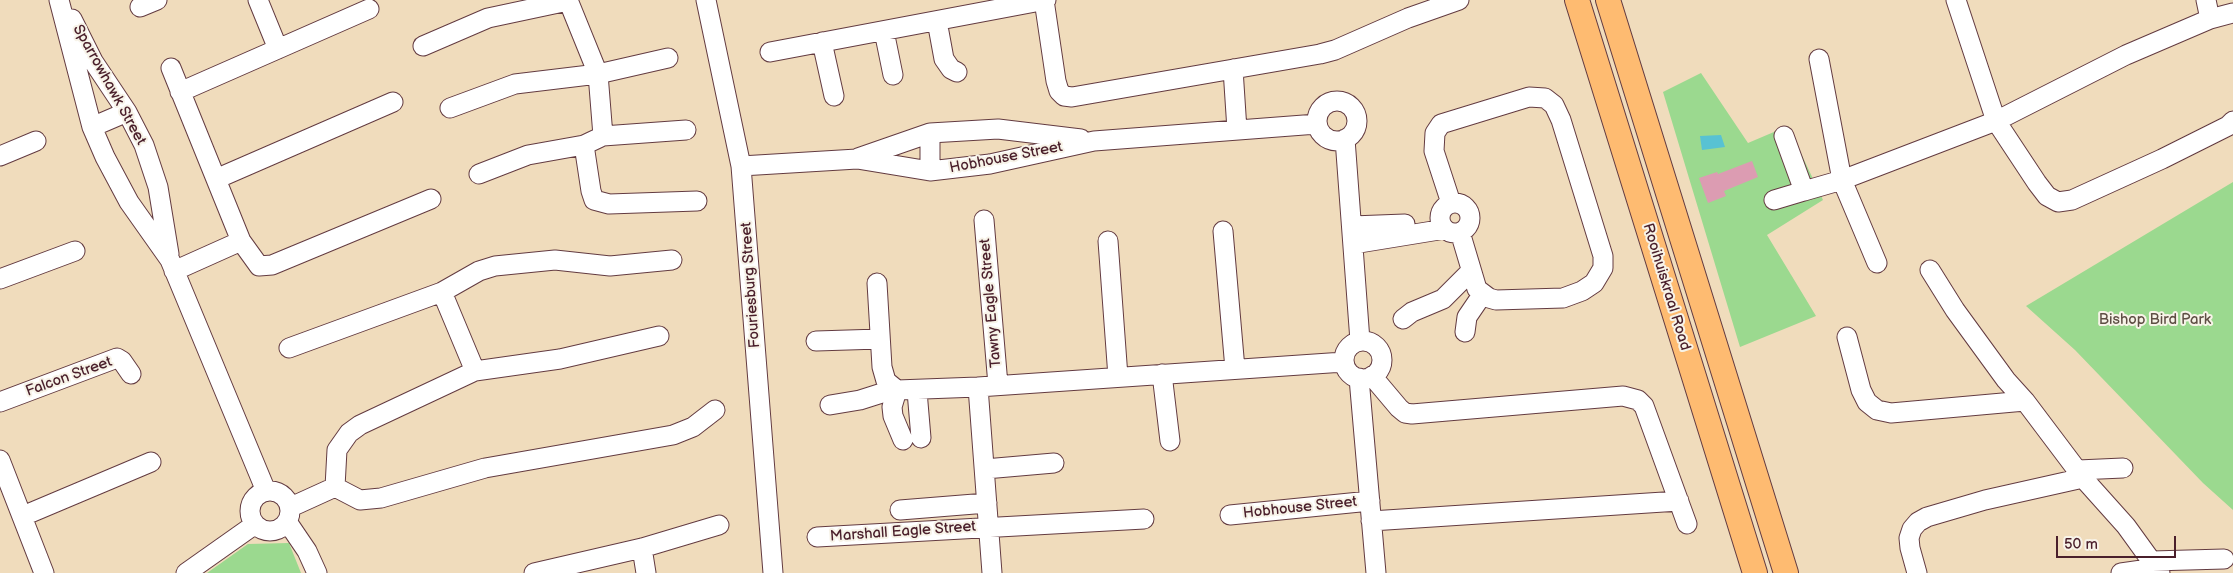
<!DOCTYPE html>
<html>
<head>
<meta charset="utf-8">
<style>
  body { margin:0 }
  #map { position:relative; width:2233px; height:573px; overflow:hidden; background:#f0dcbc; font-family:"Balsamiq Sans",sans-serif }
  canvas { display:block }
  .scale { position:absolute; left:2056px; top:536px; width:120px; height:22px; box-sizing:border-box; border:2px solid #4a1f2b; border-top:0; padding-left:6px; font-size:15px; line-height:18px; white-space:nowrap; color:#4a1f2b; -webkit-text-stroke:4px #f7f3e8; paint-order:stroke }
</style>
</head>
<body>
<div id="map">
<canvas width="2233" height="573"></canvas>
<div class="scale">50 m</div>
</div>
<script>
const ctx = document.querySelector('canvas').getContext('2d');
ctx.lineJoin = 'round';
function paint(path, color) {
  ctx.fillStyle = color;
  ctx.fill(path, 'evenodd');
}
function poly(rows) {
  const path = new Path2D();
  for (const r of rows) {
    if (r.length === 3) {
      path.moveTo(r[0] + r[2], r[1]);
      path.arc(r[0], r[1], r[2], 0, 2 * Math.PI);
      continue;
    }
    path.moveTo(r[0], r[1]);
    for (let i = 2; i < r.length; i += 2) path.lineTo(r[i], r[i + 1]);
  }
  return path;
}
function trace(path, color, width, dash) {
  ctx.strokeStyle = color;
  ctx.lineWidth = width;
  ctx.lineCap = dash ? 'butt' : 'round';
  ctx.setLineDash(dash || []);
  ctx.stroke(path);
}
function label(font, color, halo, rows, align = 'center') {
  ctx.font = font + ' "Balsamiq Sans",sans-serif';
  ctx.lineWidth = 4;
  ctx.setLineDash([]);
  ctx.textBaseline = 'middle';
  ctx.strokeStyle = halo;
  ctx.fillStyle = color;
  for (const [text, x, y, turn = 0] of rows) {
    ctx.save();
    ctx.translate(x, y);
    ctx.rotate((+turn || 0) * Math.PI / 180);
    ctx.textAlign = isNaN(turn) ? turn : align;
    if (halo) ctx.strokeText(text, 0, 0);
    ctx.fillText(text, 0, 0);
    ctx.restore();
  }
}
paint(poly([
  [1701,73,1748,143,1788,126,1823,200,1767,235,1816,316,1740,347,1663,92],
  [2233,182,2233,510,2203,483,2075,350,2026,306],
  [289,543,301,573,207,573,248,544]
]), '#9bd98f');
paint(poly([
  [1721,135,1725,147,1702,150,1700,136]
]), '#58c2d3');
paint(poly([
  [1752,161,1758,177,1724,191,1726,196,1708,203,1699,178,1717,172,1718,174]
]), '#dc9cb2');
const minor = poly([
  [59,0,92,127,105,157,129,202,170,260,266,491],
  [258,0,278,49],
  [568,0,598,74,603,136,584,145,591,191,594,200,609,204,697,201],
  [706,0,741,166,773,573],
  [1044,0,1056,81,1059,91,1064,96,1072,97,1320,54,1335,50,1408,18,1459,0],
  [1956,0,1996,121,2037,183,2047,196,2058,202,2072,200,2162,159,2228,126,2233,121],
  [2206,0,2210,19],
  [140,7,157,0],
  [72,19,93,61,127,112,144,145,158,187,169,254],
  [937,21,944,59,951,69,957,72],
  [884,31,893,75],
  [822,42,834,96],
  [423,46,488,18,568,1],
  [770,52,1046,0],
  [1819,59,1842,180,1877,263],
  [171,68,241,241,259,266,272,265,431,199],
  [1233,69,1237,130],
  [180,92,369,9],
  [1337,121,20],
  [450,108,515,84,598,74,668,58],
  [92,127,127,112],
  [930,133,930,171],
  [603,136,686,130],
  [1345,139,1360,341],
  [0,156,36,141],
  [858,158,930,133,998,129,1081,139],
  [741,166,857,159,930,171,990,164,1094,141,1317,124],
  [479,174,528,155,584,145],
  [216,179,393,102],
  [1804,191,1842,180,1996,121,2126,55,2210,19,2233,13],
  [1774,200,1804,191,1784,136],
  [1455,218,15],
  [1451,203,1434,151,1435,133,1441,124,1529,97,1545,98,1554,105,1561,120,1603,256,1603,268,1594,283,1582,291,1563,298,1496,300,1489,298,1477,289,1460,232],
  [984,220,998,385],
  [1352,226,1405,224],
  [1223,231,1235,369],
  [1108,241,1118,377],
  [1353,244,1445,229],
  [1930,270,1955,310,2006,380,2025,401,2083,478,2126,526,2160,573],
  [174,271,241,241],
  [0,279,75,251],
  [877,283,882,367,886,381,897,390,978,387,1344,362],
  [442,292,475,371],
  [1403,319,1412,312,1443,299,1471,271],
  [1465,332,1467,317,1482,295],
  [1847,337,1861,390,1867,402,1877,410,1891,413,2025,401],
  [816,341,880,339],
  [1363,360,19],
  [289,348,442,292,479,271,495,266,555,260,610,266,672,260],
  [1162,374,1170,441],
  [1372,376,1399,408,1405,413,1412,414,1623,396,1638,400,1644,406,1687,524],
  [1359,378,1376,573],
  [978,387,992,573],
  [897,390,892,407,893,416,903,440],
  [917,391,921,438],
  [0,402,117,358,122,361,131,374],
  [830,405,860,400,882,393,891,387],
  [0,460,44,573],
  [985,469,1054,463],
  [2078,470,2123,468],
  [335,487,360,500,381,498,485,468,673,435,693,427,715,410],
  [270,511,20],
  [291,507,335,487,337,450,349,433,360,425,475,371,560,359,659,336],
  [900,510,987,503],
  [1230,515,1370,501],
  [23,516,151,462],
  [1371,521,1679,501],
  [288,523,307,551,317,573],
  [817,537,1144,519],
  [642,548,646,573],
  [2152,561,2224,559],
  [186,573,254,525],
  [534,573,642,548,719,525],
  [1917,573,1910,548,1909,538,1912,529,1918,522,1927,517,1985,500,2083,478],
  [2121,573,2156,568]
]);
const major = poly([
  [1577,0,1755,573],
  [1608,0,1786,573]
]);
trace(minor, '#633b41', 21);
trace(major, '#633b41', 26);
trace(minor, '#fff', 19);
trace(major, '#febb71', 24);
label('15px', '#4a1f2b', '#f7f3e8', [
  ["Sparrowhawk Street",109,85,61],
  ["Hobhouse Street",1006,158,-11],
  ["Fouriesburg Street",751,285,-94],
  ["Rooihuiskraal Road",1666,287,73],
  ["Tawny Eagle Street",991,303,-95],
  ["Falcon Street",69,377,-20],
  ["Hobhouse Street",1300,508,-6],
  ["Marshall Eagle Street",903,532,-4]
]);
label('15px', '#5e4e44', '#f7f3e8', [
  ["Bishop Bird Park",2155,320]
]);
</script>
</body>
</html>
